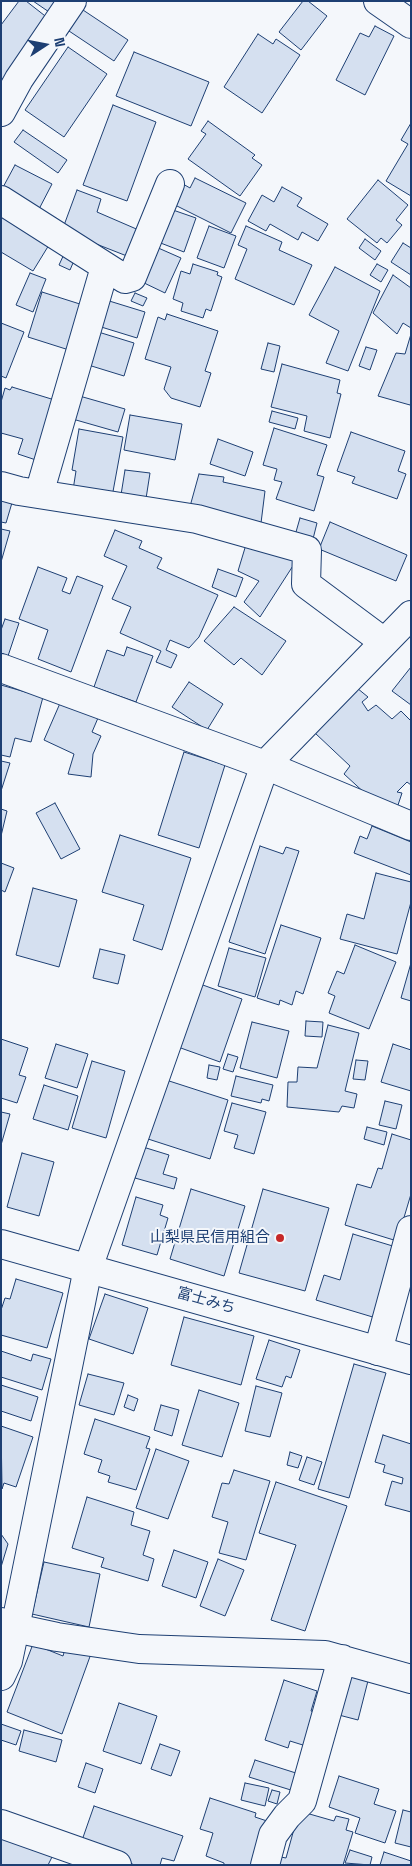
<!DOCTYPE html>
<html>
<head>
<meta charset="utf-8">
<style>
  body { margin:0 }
  #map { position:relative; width:412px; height:1866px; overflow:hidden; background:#f4f7fb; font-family:"Space Grotesk",sans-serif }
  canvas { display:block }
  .frame { position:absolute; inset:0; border:2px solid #1d3f73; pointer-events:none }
  .north { position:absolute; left:20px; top:20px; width:50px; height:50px; -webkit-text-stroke:4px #f4f7fb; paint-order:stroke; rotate:79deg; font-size:14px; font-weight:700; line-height:20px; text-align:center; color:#1d3f73 }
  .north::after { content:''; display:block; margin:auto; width:18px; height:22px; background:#1d3f73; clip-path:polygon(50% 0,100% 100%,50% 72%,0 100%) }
</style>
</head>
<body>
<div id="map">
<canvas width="412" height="1866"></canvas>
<div class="frame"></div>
<div class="north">N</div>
</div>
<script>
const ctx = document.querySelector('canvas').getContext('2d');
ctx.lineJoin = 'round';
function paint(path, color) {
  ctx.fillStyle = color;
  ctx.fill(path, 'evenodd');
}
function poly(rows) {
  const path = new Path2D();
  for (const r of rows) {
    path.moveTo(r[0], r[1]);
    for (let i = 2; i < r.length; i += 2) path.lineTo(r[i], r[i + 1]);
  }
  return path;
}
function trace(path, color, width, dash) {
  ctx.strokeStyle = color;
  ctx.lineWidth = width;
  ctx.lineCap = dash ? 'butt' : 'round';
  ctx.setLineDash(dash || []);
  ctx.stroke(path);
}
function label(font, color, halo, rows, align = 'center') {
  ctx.font = font + ' "Space Grotesk","Noto Sans JP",sans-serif';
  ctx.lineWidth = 4;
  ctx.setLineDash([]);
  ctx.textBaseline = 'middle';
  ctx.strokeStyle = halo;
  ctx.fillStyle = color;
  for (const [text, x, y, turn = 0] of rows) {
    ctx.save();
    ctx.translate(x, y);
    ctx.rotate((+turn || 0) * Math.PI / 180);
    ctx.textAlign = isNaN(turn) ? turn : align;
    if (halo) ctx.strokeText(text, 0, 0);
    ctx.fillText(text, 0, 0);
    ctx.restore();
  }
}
const building = poly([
  [19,1,26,1,49,19,1,81,1,25,19,1],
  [33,1,60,1,52,14,33,1],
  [303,1,308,1,327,16,301,50,279,32,303,1],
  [74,4,128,40,114,61,60,25,74,4],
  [375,26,394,36,365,95,336,80,360,33,369,37,375,26],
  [258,34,273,44,276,39,300,55,262,113,224,87,258,34],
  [68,47,107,74,64,137,25,110,68,47],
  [134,52,209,82,191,126,116,96,134,52],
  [113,105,156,122,127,201,83,185,113,105],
  [208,121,255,155,252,158,262,165,240,196,188,159,206,134,201,131,208,121],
  [411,123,411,196,386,181,408,144,401,140,411,123],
  [23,130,67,160,58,173,14,142,23,130],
  [15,165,52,184,38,211,1,191,15,165],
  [195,178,246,203,231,233,173,204,183,184,190,188,195,178],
  [378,180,408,205,396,220,402,225,387,243,381,238,377,243,347,219,378,180],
  [282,187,302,198,297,206,328,224,318,241,302,232,298,240,270,224,266,231,248,221,262,195,274,202,282,187],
  [77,190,101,199,97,212,141,231,132,258,86,240,63,228,77,190],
  [1,205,52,240,33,271,1,252,1,205],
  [170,209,196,218,184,252,158,242,170,209],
  [209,226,236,236,224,268,197,258,209,226],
  [246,226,282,242,279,250,312,265,294,305,235,279,247,249,238,245,246,226],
  [365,239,381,251,375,260,359,248,365,239],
  [403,243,411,248,411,275,391,262,403,243],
  [156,247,181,258,165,293,140,281,156,247],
  [65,252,76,256,70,270,59,265,65,252],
  [193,264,218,272,217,275,222,277,211,311,206,309,203,318,181,311,183,303,173,299,181,271,190,274,193,264],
  [377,264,388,270,381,282,370,275,377,264],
  [335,267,380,291,348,371,326,363,339,331,309,315,335,267],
  [30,273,46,279,33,312,16,305,30,273],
  [393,275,411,288,411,328,403,323,397,334,373,313,393,275],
  [42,292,83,305,69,350,28,337,42,292],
  [135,293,147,298,143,306,131,301,135,293],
  [106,300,145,312,137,338,98,326,106,300],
  [167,314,218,331,205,371,211,373,200,407,171,398,164,389,171,367,145,359,158,317,165,320,167,314],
  [1,323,24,332,6,378,1,376,1,323],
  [95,331,134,343,124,376,85,364,95,331],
  [411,334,411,403,410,405,378,396,396,353,405,354,411,334],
  [268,343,280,346,274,372,261,369,268,343],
  [366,347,377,350,370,370,359,366,366,347],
  [282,364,340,380,337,393,341,394,330,438,304,431,307,416,271,407,282,364],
  [12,387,58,401,39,461,18,454,23,439,1,433,1,402,5,388,10,390,12,387],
  [76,395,125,409,118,432,69,418,76,395],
  [272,411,298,418,295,429,269,422,272,411],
  [130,415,182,424,175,460,124,450,130,415],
  [274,428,327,445,317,475,324,477,314,511,276,499,282,482,274,480,277,469,263,465,274,428],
  [79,429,123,437,112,497,73,490,76,471,72,470,79,429],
  [351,432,405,451,398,471,406,474,397,499,352,483,355,477,337,471,351,432],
  [218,439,253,452,245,476,210,464,218,439],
  [125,470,150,473,145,505,120,501,125,470],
  [199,474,224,477,223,482,265,491,261,523,189,510,199,474],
  [1,492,14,496,6,523,1,522,1,492],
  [300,518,317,523,312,543,294,539,300,518],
  [330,522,407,555,396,581,319,549,330,522],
  [1,529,10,531,1,562,1,529],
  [115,530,142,541,139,548,162,558,157,568,218,595,199,637,189,648,170,640,166,650,177,655,171,668,156,662,161,651,120,633,131,607,112,599,127,566,104,556,115,530],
  [248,538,298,558,260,617,244,602,259,581,238,571,248,538],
  [38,567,67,578,62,591,70,594,77,576,103,586,71,672,38,659,48,630,19,619,38,567],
  [218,569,243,578,236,597,212,587,218,569],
  [234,607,286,641,262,675,241,658,234,665,204,641,234,607],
  [5,619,19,623,8,656,1,653,1,630,5,619],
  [127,647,153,656,136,702,94,687,107,650,124,656,127,647],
  [411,667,411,705,392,691,411,667],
  [189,682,223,704,207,730,172,707,189,682],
  [1,685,43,697,31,742,15,738,10,757,1,755,1,685],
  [357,688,368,697,362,702,368,711,376,705,392,719,401,711,411,721,411,785,407,782,397,792,402,793,397,808,368,796,344,774,350,766,315,733,357,688],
  [61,701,98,718,92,732,101,736,93,754,91,777,68,774,74,754,44,740,61,701],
  [184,752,225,765,199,848,158,835,184,752],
  [1,761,10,763,1,791,1,761],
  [55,803,80,849,61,859,36,813,55,803],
  [1,809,7,811,1,836,1,809],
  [372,826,411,842,411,875,354,853,360,836,367,839,372,826],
  [120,835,191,858,162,950,133,940,144,905,102,892,120,835],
  [260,846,283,854,286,847,299,851,265,954,229,942,260,846],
  [1,863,14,868,5,892,1,890,1,863],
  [376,873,411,882,411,902,397,954,340,939,347,914,364,919,376,873],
  [33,888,77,900,59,967,16,955,33,888],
  [281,925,321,938,303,994,296,991,292,1005,280,1000,279,1005,257,998,281,925],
  [355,945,396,962,369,1029,329,1013,335,996,328,993,337,971,344,974,355,945],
  [229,948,266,958,255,997,218,986,229,948],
  [100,949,125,955,118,984,93,978,100,949],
  [411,963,411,1001,401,998,411,963],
  [200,984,242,999,220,1062,178,1047,200,984],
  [306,1021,323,1022,322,1037,305,1036,306,1021],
  [252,1022,289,1031,277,1078,240,1068,252,1022],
  [328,1025,359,1033,345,1091,357,1094,354,1108,342,1106,339,1112,287,1107,288,1082,297,1082,298,1067,317,1068,328,1025],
  [1,1039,28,1048,19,1075,26,1077,17,1103,1,1098,1,1039],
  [56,1044,88,1054,77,1088,45,1078,56,1044],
  [393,1044,411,1050,411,1091,381,1082,393,1044],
  [228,1054,238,1057,233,1072,223,1069,228,1054],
  [356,1060,368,1061,365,1080,353,1079,356,1060],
  [92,1061,125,1071,106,1138,72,1128,92,1061],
  [209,1065,220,1067,217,1080,207,1078,209,1065],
  [236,1076,273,1085,269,1101,262,1099,261,1103,231,1096,236,1076],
  [163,1079,228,1100,210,1159,145,1138,163,1079],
  [44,1085,78,1096,68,1130,33,1119,44,1085],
  [385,1101,402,1105,396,1129,379,1125,385,1101],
  [232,1103,266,1112,254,1154,234,1148,238,1135,224,1131,232,1103],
  [1,1112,10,1114,1,1145,1,1112],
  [367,1127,387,1132,384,1145,364,1139,367,1127],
  [392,1134,411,1140,411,1194,397,1241,345,1225,357,1184,371,1188,378,1168,382,1169,392,1134],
  [143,1147,169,1155,163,1174,177,1178,174,1189,135,1178,143,1147],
  [22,1153,54,1162,39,1216,7,1207,22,1153],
  [191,1189,245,1206,224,1276,170,1259,191,1189],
  [263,1189,329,1208,305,1291,239,1273,263,1189],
  [136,1197,163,1205,160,1215,168,1218,157,1255,122,1245,136,1197],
  [353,1234,396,1247,376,1318,316,1300,324,1275,340,1280,353,1234],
  [16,1279,63,1293,47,1348,1,1335,1,1310,5,1298,10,1299,16,1279],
  [105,1294,148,1308,133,1354,89,1339,105,1294],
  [184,1317,254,1336,241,1385,171,1365,184,1317],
  [269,1340,300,1350,291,1378,286,1376,282,1387,256,1379,269,1340],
  [1,1351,31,1361,33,1354,51,1359,42,1390,1,1377,1,1351],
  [354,1364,386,1373,349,1498,318,1489,354,1364],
  [88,1374,124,1383,114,1415,79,1405,88,1374],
  [1,1385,38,1397,31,1421,1,1411,1,1385],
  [256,1386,282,1393,270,1437,245,1431,256,1386],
  [199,1390,239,1403,222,1457,182,1445,199,1390],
  [128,1395,138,1399,134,1411,124,1407,128,1395],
  [161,1405,179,1410,172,1436,154,1430,161,1405],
  [95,1419,150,1437,146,1448,150,1449,136,1490,108,1482,110,1476,98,1472,102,1460,84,1454,95,1419],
  [1,1426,33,1437,16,1487,4,1483,2,1489,1,1426],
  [383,1435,411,1444,411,1512,385,1505,392,1481,402,1484,403,1478,383,1472,385,1465,375,1462,383,1435],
  [156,1449,189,1461,168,1519,136,1508,156,1449],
  [290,1452,302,1456,298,1468,287,1465,290,1452],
  [307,1457,322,1462,314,1485,299,1480,307,1457],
  [234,1470,270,1481,246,1560,219,1553,228,1522,212,1517,222,1483,229,1484,234,1470],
  [276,1482,347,1506,305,1631,271,1620,296,1545,259,1533,276,1482],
  [87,1497,134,1512,131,1525,150,1531,143,1555,154,1559,148,1581,101,1567,104,1558,72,1548,87,1497],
  [1,1534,8,1544,1,1567,1,1534],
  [174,1550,208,1562,196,1598,162,1586,174,1550],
  [218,1559,244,1570,225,1616,200,1606,218,1559],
  [44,1562,100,1574,89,1627,32,1614,44,1562],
  [33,1644,63,1656,65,1649,92,1651,62,1734,7,1712,33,1644],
  [348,1667,370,1673,358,1720,335,1714,348,1667],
  [284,1680,317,1691,311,1711,316,1713,306,1746,290,1741,288,1748,265,1740,284,1680],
  [119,1703,157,1716,141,1764,103,1751,119,1703],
  [1,1724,21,1731,16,1745,1,1740,1,1724],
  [24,1730,62,1740,56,1762,19,1751,24,1730],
  [160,1744,180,1751,171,1776,151,1769,160,1744],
  [255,1760,299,1774,294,1791,249,1777,255,1760],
  [86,1763,103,1769,95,1793,78,1787,86,1763],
  [339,1776,379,1789,374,1804,396,1811,385,1843,355,1833,360,1818,329,1807,339,1776],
  [245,1783,269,1788,265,1806,241,1800,245,1783],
  [272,1790,280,1792,277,1804,268,1801,272,1790],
  [210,1798,256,1813,255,1817,270,1822,255,1865,224,1865,224,1863,206,1856,213,1833,200,1829,210,1798],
  [94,1806,183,1836,174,1861,162,1858,160,1865,135,1865,80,1846,94,1806],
  [403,1810,411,1812,411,1847,395,1843,403,1810],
  [299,1811,334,1821,336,1816,349,1819,346,1830,353,1832,343,1865,273,1865,276,1856,286,1858,299,1811],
  [1,1836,52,1857,48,1865,1,1865,1,1836],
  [350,1850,372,1857,370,1865,345,1863,350,1850],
  [384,1852,411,1861,411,1865,380,1865,384,1852]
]);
paint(building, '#d5e0f0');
trace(building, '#1d3f73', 1);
const street = poly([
  [378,1,411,24],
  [1,112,19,79,72,1],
  [1,200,125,279,132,277,170,184],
  [1,486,19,491,197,519,307,550,306,584,384,642],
  [39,494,105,267],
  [1,668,265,765,411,826],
  [378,1351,411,1230],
  [1,1622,15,1628,57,1637,139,1649,325,1655,411,1679],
  [1,1824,117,1865],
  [265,1865,273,1835,287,1816,302,1801,342,1659]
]);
const secondary = poly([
  [1,1676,8,1661,15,1628,88,1268,265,765,411,615]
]);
const highway = poly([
  [1,1244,411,1360]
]);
trace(street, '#1d3f73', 30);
trace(secondary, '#1d3f73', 30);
trace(highway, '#1d3f73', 30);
trace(street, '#f4f7fb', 28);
trace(secondary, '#f4f7fb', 28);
trace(highway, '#f4f7fb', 28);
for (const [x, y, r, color] of [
  [280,1238,5,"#c62828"]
]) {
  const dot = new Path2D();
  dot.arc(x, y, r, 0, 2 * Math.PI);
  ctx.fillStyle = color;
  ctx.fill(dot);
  trace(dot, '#f4f7fb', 2);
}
label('15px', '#1d3f73', '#f4f7fb', [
  ["山梨県民信用組合",270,1238]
], 'right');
label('15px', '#1d3f73', '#f4f7fb', [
  ["富士みち",206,1301,16]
]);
</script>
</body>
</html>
